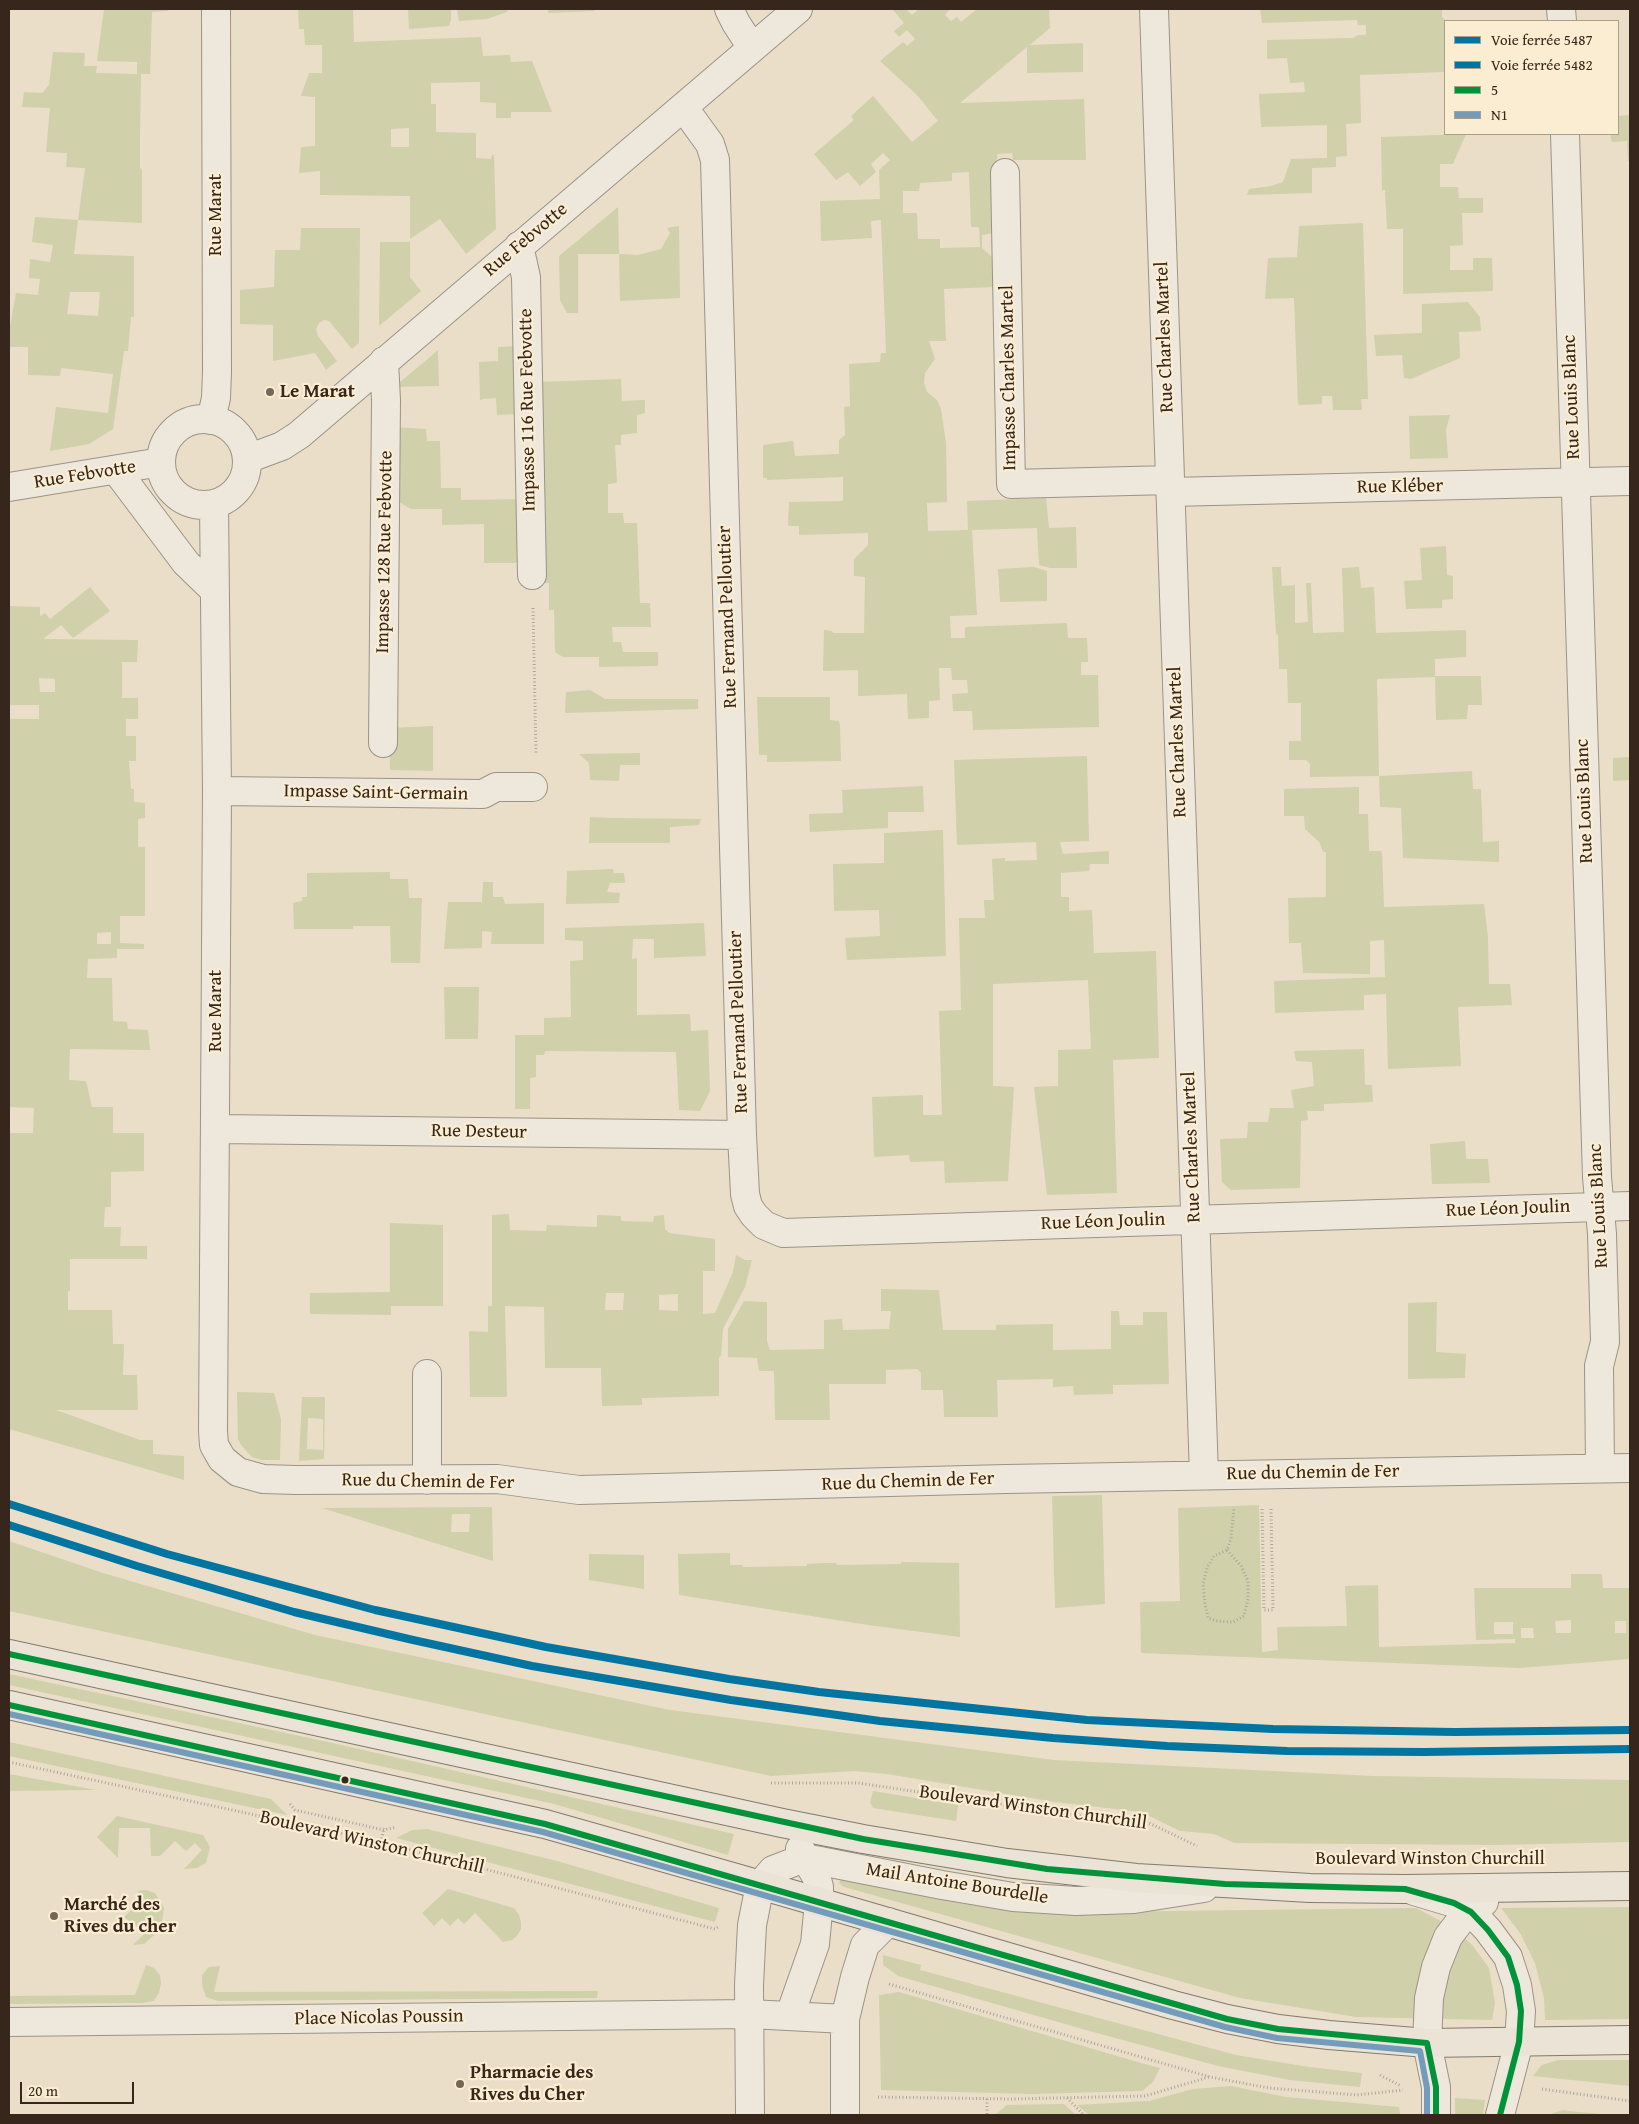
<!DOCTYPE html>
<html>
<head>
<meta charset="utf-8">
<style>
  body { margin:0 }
  #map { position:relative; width:1639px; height:2124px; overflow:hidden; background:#eadec8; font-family:"Gentium Book Plus",serif }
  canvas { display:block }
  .frame { position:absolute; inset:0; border:10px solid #37261b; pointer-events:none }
  .legend { position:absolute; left:1444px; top:20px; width:175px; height:115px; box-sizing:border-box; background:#fbedd2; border:1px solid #ad9d89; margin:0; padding:6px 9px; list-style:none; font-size:15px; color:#37261b }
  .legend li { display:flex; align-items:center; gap:10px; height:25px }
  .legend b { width:25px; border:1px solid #ad9d89 }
  .scale { position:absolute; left:20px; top:2082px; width:114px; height:22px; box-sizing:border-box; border:2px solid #37261b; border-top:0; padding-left:6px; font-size:15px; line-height:18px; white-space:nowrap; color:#37261b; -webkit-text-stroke:4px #fbedd2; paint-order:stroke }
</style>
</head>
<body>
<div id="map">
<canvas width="1639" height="2124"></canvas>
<div class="frame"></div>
<ul class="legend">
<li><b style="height:6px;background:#0075a1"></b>Voie ferrée 5487</li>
<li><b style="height:6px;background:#0075a1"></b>Voie ferrée 5482</li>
<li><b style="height:6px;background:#00933a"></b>5</li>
<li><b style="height:6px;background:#729bbc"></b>N1</li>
</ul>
<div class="scale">20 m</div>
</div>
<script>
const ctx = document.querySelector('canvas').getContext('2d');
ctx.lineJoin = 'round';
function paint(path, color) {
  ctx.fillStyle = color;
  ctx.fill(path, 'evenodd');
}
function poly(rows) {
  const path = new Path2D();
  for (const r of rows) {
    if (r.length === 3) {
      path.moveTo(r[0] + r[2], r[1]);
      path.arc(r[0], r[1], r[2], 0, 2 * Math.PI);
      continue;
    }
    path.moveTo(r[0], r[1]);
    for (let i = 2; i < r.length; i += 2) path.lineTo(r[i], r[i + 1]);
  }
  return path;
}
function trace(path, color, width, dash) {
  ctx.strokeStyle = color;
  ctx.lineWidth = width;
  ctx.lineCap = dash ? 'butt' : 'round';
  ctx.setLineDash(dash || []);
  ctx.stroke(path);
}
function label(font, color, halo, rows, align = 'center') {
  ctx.font = font + ' "Gentium Book Plus",serif';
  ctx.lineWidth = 4.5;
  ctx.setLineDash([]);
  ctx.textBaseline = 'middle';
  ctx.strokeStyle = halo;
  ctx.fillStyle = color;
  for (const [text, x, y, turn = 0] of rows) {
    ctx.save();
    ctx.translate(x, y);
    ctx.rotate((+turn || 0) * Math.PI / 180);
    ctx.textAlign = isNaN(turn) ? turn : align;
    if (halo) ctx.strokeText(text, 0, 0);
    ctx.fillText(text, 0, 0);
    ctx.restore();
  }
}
paint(poly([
  [104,9,168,9,168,11,152,12,150,74,141,74,140,136,140,168,142,169,142,223,78,220,74,254,134,256,134,317,131,317,128,351,124,351,113,429,89,444,50,451,56,407,108,413,113,374,61,368,60,376,28,375,28,347,9,347,9,332,16,293,38,295,40,279,29,278,30,259,50,262,53,245,32,242,35,217,78,220,85,168,66,167,67,153,46,152,50,108,22,107,24,92,42,93,49,85,53,52,85,53,84,66,97,66,96,73,137,74,137,62,97,61],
  [70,292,100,292,98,316,67,314],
  [298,9,353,9,354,42,481,37,483,56,510,55,511,62,532,61,552,112,511,112,511,118,496,118,496,103,480,102,480,82,431,83,431,104,436,104,436,132,476,133,476,158,491,159,492,155,494,155,496,229,466,254,440,219,410,239,410,196,320,195,320,171,299,173,301,147,315,146,315,97,301,96,309,73,322,73,322,45,305,45,304,29,299,29],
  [409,128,409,147,391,147,391,129],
  [408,9,451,9,451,20,449,26,409,29],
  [457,9,508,9,507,12,487,19,459,21],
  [548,9,594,9,594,11,548,13],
  [896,9,906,9,912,15,919,9,950,9,945,15,951,21,957,17,961,22,977,9,1049,9,1050,28,1030,45,1083,43,1083,72,1027,73,1027,47,960,103,1084,99,1086,160,1013,160,1012,153,997,154,999,232,982,235,982,248,1000,264,994,287,944,289,946,341,929,341,935,359,925,373,924,383,927,392,937,400,941,409,946,443,947,502,927,503,928,531,968,530,967,501,1046,498,1049,528,1076,527,1077,568,1050,568,1039,565,1037,528,972,530,977,615,950,616,951,638,965,638,965,627,1067,623,1068,638,1087,638,1088,662,1081,662,1081,675,1098,675,1099,727,973,730,972,711,953,711,952,694,968,693,967,680,952,680,951,668,939,668,940,700,929,701,929,718,908,719,907,694,858,696,858,670,823,671,824,630,832,631,833,633,864,633,865,577,854,576,854,559,868,545,868,533,799,535,799,526,788,526,789,502,843,501,843,477,767,480,767,478,763,478,763,445,793,441,795,456,839,454,839,440,845,435,844,407,850,406,849,364,880,362,881,353,886,353,881,220,871,221,872,238,821,241,820,201,880,199,879,170,890,160,883,153,871,164,876,172,860,186,848,172,836,180,814,154,854,120,851,116,873,96,912,142,938,121,918,96,880,61,903,42,907,46,915,39,907,30,899,37,894,31,904,23,893,10],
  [969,172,971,227,979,227,980,247,940,248,940,239,918,239,917,213,903,213,903,191,919,191,920,183,952,181,952,173],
  [1260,9,1442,9,1442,17,1446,21,1445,72,1360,75,1361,123,1346,124,1347,156,1336,157,1336,167,1312,168,1312,193,1247,195,1249,189,1271,186,1283,182,1291,159,1327,158,1327,125,1261,127,1259,94,1305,92,1304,82,1290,83,1287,58,1267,59,1267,40,1353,38,1358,35,1366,35,1366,25,1358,25,1357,20,1262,23],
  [1630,115,1630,161,1628,161,1627,141,1612,142,1610,134,1618,134,1618,116],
  [1466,134,1453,164,1440,164,1440,187,1458,187,1459,198,1483,198,1483,213,1462,213,1463,245,1450,246,1450,270,1473,270,1473,258,1492,258,1493,291,1403,294,1403,229,1387,229,1385,190,1382,190,1381,137],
  [618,207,619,254,638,255,661,249,670,233,667,228,679,226,680,298,620,301,619,254,578,254,578,313,567,313,560,300,559,256],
  [1363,223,1368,399,1361,399,1362,410,1333,410,1332,396,1322,396,1322,404,1298,405,1294,298,1265,299,1268,258,1297,257,1299,226],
  [301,228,360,228,359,343,352,349,329,321,324,320,319,323,316,329,318,336,337,361,326,370,315,353,273,361,273,325,240,324,240,290,274,287,275,250,300,250],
  [380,242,410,242,410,277,421,291,379,326],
  [1468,302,1480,317,1481,331,1459,332,1460,358,1411,379,1404,378,1402,355,1376,356,1374,335,1422,333,1422,304],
  [519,346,518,414,497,415,496,398,483,399,480,400,479,362,498,361,498,347],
  [438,350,439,386,394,387,417,368],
  [621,379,622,401,645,400,645,413,637,415,637,433,621,435,621,445,615,445,617,483,608,484,608,513,623,513,624,523,637,523,640,603,650,603,651,627,612,627,613,642,621,642,623,652,658,652,658,666,599,667,599,657,563,657,555,652,554,610,549,610,549,583,540,583,536,382],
  [1450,415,1446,430,1448,458,1410,459,1409,416],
  [394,427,426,429,427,441,440,441,441,488,461,488,461,500,521,499,522,558,515,563,484,563,484,524,442,525,442,509,411,509,396,500],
  [1446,546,1447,575,1453,576,1453,599,1442,600,1442,608,1406,609,1404,581,1422,580,1420,548],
  [1034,567,1047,571,1047,601,1000,602,998,569],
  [1272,567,1281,567,1282,586,1295,585,1295,623,1308,622,1306,583,1311,583,1313,633,1344,632,1342,568,1359,567,1361,588,1374,587,1376,633,1466,630,1466,657,1435,659,1435,676,1481,676,1482,705,1468,705,1467,719,1436,720,1435,677,1377,679,1379,776,1472,771,1473,789,1481,789,1483,842,1499,841,1499,862,1403,858,1401,808,1380,807,1379,776,1310,777,1310,764,1306,760,1289,760,1289,741,1301,741,1301,703,1288,703,1287,669,1279,669,1278,635,1276,634],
  [90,587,110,611,73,638,61,625,43,639,138,640,137,662,122,662,122,698,138,698,138,719,126,719,126,736,136,736,136,761,129,761,131,789,134,789,134,802,145,803,145,818,138,819,138,847,145,847,145,916,120,916,120,943,144,944,144,949,117,949,117,958,88,959,87,978,112,978,113,1021,127,1022,128,1029,148,1030,150,1050,70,1049,69,1080,86,1081,92,1107,113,1107,113,1133,144,1133,144,1171,111,1172,111,1207,105,1207,104,1227,121,1227,120,1246,147,1246,147,1259,70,1259,70,1291,68,1291,68,1310,112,1310,113,1344,124,1344,123,1375,137,1375,138,1410,56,1410,140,1440,153,1440,153,1454,184,1456,184,1480,9,1429,9,1133,33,1133,34,1108,9,1107,9,719,39,719,39,705,9,705,9,606,40,607,40,616,45,613,50,619],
  [39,678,55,679,55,692,40,692],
  [111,932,111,944,97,944,97,933],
  [590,690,605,699,698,699,698,709,565,713,566,692],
  [757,697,830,697,830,720,839,721,840,726,841,761,767,762,767,755,759,755],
  [433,726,433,771,390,770,390,728],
  [640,753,640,765,620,765,619,781,590,780,589,763,579,754],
  [1087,756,1089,841,1060,842,1063,854,1109,851,1109,864,1090,864,1089,871,1061,873,1061,897,1069,897,1069,911,1092,910,1094,953,1156,951,1159,1058,1113,1060,1117,1193,1047,1195,1034,1087,1058,1086,1058,1050,1091,1049,1088,980,993,984,993,1086,1014,1087,1008,1181,945,1183,944,1161,910,1162,909,1155,874,1157,872,1097,923,1095,923,1115,942,1115,939,1011,961,1010,959,918,985,918,984,900,994,900,992,859,1005,858,1005,861,1037,860,1036,842,957,845,954,760],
  [1630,757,1630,780,1613,781,1613,758],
  [923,786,924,812,888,812,888,828,810,832,809,814,843,813,842,790],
  [1359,787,1359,814,1368,814,1369,851,1382,851,1384,907,1484,904,1488,937,1489,984,1510,984,1512,1005,1458,1007,1461,1066,1388,1069,1386,994,1364,995,1364,1010,1275,1013,1274,981,1385,977,1384,940,1370,941,1370,974,1303,973,1301,943,1289,943,1288,898,1326,897,1326,852,1323,852,1320,843,1305,829,1304,816,1284,816,1284,789],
  [590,817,613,818,701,819,699,825,670,827,670,843,589,843],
  [943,830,946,956,847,960,845,938,880,936,879,910,834,911,833,864,884,863,884,833],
  [613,869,614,873,624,873,625,883,610,883,607,892,620,893,619,903,566,904,567,871],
  [390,872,390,879,408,879,409,898,422,898,420,963,391,963,390,926,353,926,353,929,294,929,293,903,302,901,302,897,307,897,307,873],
  [483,882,493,882,493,897,503,897,505,904,544,903,544,944,491,944,492,932,482,931,482,948,444,949,448,902,482,902],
  [704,923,706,956,654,958,654,939,633,939,632,959,637,958,637,1015,690,1014,691,1031,708,1030,710,1091,700,1111,679,1110,676,1052,545,1051,544,1055,536,1055,536,1077,530,1078,530,1109,515,1109,515,1035,544,1035,544,1018,571,1017,570,961,583,960,583,941,565,940,565,928],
  [444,987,479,987,478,1039,445,1039],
  [1364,1049,1365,1085,1372,1085,1373,1102,1324,1104,1324,1111,1307,1111,1308,1120,1301,1121,1300,1188,1231,1190,1222,1182,1220,1139,1247,1138,1248,1122,1268,1122,1270,1108,1294,1108,1291,1090,1314,1086,1312,1062,1296,1061,1294,1051],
  [1465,1141,1466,1159,1488,1159,1490,1183,1432,1184,1430,1144],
  [509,1214,510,1230,546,1231,547,1225,597,1227,597,1215,621,1216,621,1221,653,1222,654,1216,664,1215,665,1229,669,1233,715,1239,715,1271,703,1271,703,1314,715,1313,733,1272,736,1255,745,1260,752,1260,745,1287,723,1329,721,1356,719,1357,719,1396,642,1398,642,1405,602,1406,601,1368,545,1368,544,1307,505,1306,507,1397,470,1397,469,1331,488,1332,488,1306,492,1306,492,1215],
  [606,1293,624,1293,623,1310,605,1310],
  [678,1294,678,1311,659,1310,659,1295],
  [390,1223,443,1225,443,1306,391,1306,391,1315,310,1314,310,1293,390,1292],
  [881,1289,939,1290,943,1330,996,1330,996,1325,1053,1324,1053,1350,1111,1349,1111,1311,1119,1311,1120,1325,1143,1325,1143,1312,1167,1312,1169,1384,1113,1385,1113,1394,1074,1395,1073,1386,1053,1387,1053,1379,997,1380,998,1417,944,1417,943,1390,921,1390,921,1373,917,1369,886,1370,886,1384,829,1384,830,1420,775,1420,774,1371,759,1371,757,1358,728,1357,728,1329,744,1301,767,1302,767,1341,770,1350,824,1349,824,1320,842,1319,843,1330,889,1329,891,1311,881,1311],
  [1437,1302,1436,1352,1466,1354,1465,1378,1408,1379,1408,1303],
  [237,1392,274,1393,281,1419,280,1460,261,1460,252,1457,241,1445,238,1439],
  [302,1397,325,1397,324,1459,299,1461],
  [308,1418,323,1419,323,1450,307,1449],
  [1102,1495,1105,1604,1055,1608,1052,1496],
  [1259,1505,1262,1652,1278,1650,1277,1627,1347,1626,1345,1586,1378,1585,1379,1647,1515,1643,1515,1639,1476,1640,1474,1588,1571,1588,1571,1574,1602,1574,1603,1588,1630,1588,1630,1659,1520,1668,1141,1653,1140,1602,1180,1601,1178,1508],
  [1571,1620,1571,1633,1556,1633,1555,1621],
  [1615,1621,1626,1621,1626,1633,1615,1633],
  [1494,1622,1513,1622,1513,1634,1494,1634],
  [1521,1628,1533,1628,1534,1638,1521,1638],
  [492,1507,493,1561,322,1508],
  [452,1514,470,1514,469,1532,451,1532],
  [9,1541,103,1573,315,1635,670,1710,1054,1760,1373,1776,1630,1780,1630,1842,1496,1845,1234,1843,1214,1834,1180,1831,1141,1812,1055,1802,887,1774,855,1771,771,1776,9,1611],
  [730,1553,730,1565,742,1565,743,1567,807,1566,807,1564,822,1563,836,1563,837,1565,901,1564,901,1562,959,1563,960,1637,868,1625,679,1595,678,1554],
  [589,1554,644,1555,644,1589,589,1580],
  [9,1674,328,1742,734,1834,728,1855,554,1804,9,1685],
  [9,1742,271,1799,287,1815,9,1756],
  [9,1774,96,1790,9,1791],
  [873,1791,958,1805,956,1821,873,1808,870,1802],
  [117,1816,203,1835,210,1847,206,1863,197,1868,184,1869,202,1850,195,1843,186,1851,175,1841,160,1856,151,1856,150,1828,119,1828,118,1858,97,1837],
  [427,1829,557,1861,719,1908,715,1922,396,1838,412,1830],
  [842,1878,1089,1912,1416,1908,1454,1928,1473,1946,1489,1968,1495,2003,1492,2020,1356,2017,1240,1998,844,1887,839,1883],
  [448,1889,514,1908,519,1915,521,1922,521,1929,517,1936,512,1940,503,1942,475,1913,464,1924,458,1918,450,1926,442,1918,434,1926,422,1913],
  [146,1890,155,1893,164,1908,161,1929,144,1944,133,1945,145,1933,124,1917,144,1898,137,1891],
  [1630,1907,1630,2019,1545,2020,1544,1998,1535,1963,1520,1933,1501,1908],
  [883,1955,921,1965,920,1970,1236,2055,1309,2067,1362,2073,1360,2087,1290,2080,1218,2066,1086,2030,898,1976,883,1965],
  [146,1965,154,1968,160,1975,161,1983,159,1993,154,2001,142,2003,9,2004,9,1996,135,1995],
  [220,1966,214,1992,598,1991,597,1998,218,2001,206,1997,202,1985,202,1975,209,1967],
  [899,1992,1141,2063,1160,2068,1153,2082,1142,2091,1032,2094,881,2090,879,1995],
  [1558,2060,1630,2060,1630,2086,1533,2076,1542,2065],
  [1231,2086,1286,2097,1399,2107,1400,2115,1089,2115,1077,2105,1149,2101,1193,2089],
  [1455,2098,1485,2100,1483,2115,1455,2115],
  [1064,2104,1076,2115,995,2115,1007,2105],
  [1563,2110,1569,2111,1611,2115,1548,2115]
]), '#d0d0aa');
const minor = poly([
  [729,9,736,23,752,48],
  [1154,9,1204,1475],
  [1561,9,1562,21],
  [684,108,710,144,715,160,742,1135,745,1194,748,1206,754,1215,764,1225,783,1233,1630,1206],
  [1565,134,1597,1177,1602,1234,1605,1342,1599,1366,1600,1468],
  [1005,173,1011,484,1170,480],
  [519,246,526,277,532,575],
  [204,462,43],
  [211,420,216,398,217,372,216,9],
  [247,459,282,446,299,435,798,9],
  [116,470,186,563,215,591],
  [9,487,161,462],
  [1171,492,1630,481],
  [214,504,217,791,213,1431,214,1445,222,1459,238,1472,263,1479,296,1480,497,1479,579,1490,1006,1479,1630,1468],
  [383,743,386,400,384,361],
  [217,791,483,794,496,787,533,787],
  [216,1129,742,1135],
  [427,1480,427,1374],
  [1414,1891,1454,1903,1471,1912,1488,1930,1508,1957,1517,1985,1521,2011,1519,2042,1500,2115],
  [790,2015,815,1944,819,1902,819,1887,816,1876,800,1849],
  [9,2022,750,2014,845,2019],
  [750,2115,749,1985,752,1925,760,1885,773,1870,799,1860,815,1860,942,1885,1013,1897,1076,1901,1134,1899,1204,1888],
  [845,2115,845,2019,855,1977,865,1945,888,1922],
  [1436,2115,1436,2087,1427,2043,1429,1998,1436,1967,1448,1937,1461,1920,1484,1902]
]);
const major = poly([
  [9,1654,782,1823,863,1839,1007,1863,1136,1878,1310,1888,1405,1889,1630,1886],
  [9,1705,545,1824,736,1878,1173,2005,1227,2019,1278,2029,1329,2035,1427,2043,1630,2040]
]);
trace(minor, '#9c9385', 30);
trace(major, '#837a6e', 30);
trace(poly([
  [533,608,536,754],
  [1262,1509,1264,1610,1273,1610,1271,1507],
  [1227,1550,1241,1566,1248,1581,1248,1599,1244,1616,1233,1622,1216,1621,1208,1618,1205,1604,1203,1584,1207,1568,1214,1556,1227,1550,1231,1539,1234,1508],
  [9,1762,381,1842,715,1929,718,1927],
  [771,1783,858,1783,1087,1817,1145,1821,1197,1846],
  [290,1804,295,1810,384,1830,396,1827],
  [381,1842,384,1828],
  [889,1984,1210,2077,1269,2088,1357,2095,1403,2090],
  [1380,2075,1401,2086],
  [1542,2089,1630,2101],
  [878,2097,1010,2099,1145,2096,1209,2077],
  [1067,2098,1084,2115],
  [987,2099,987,2115]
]), '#aca69d', 3, [1, 2.5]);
trace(minor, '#ede7dc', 28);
trace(major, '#eae3d6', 28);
trace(poly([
  [9,1654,863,1839,1047,1869,1225,1884,1405,1889,1454,1903,1471,1912,1488,1930,1508,1957,1517,1985,1521,2011,1519,2042,1500,2115],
  [9,1705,545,1824,1227,2019,1278,2029,1427,2043,1436,2087,1436,2115]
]), '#00933a', 6);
trace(poly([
  [9,1714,543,1832,1225,2027,1277,2038,1420,2051,1427,2088,1427,2115]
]), '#729bbc', 6);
trace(poly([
  [9,1525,137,1566,294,1612,413,1640,532,1666,731,1700,880,1721,1053,1738,1167,1746,1287,1751,1424,1752,1630,1749]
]), '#0075a1', 8);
trace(poly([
  [9,1504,167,1554,375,1610,546,1647,729,1679,819,1692,1087,1720,1273,1729,1455,1732,1630,1730]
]), '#0075a1', 8);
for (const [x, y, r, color] of [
  [270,392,5,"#766658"],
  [345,1780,4.5,"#37261b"],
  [54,1916,5,"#766658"],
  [460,2084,5,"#766658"]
]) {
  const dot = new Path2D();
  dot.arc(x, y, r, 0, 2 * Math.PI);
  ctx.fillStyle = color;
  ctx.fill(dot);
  trace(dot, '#fbedd2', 2);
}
label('19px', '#37261b', '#fbedd2', [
  ["Rue Marat",216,215,-90],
  ["Rue Febvotte",526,240,-40],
  ["Rue Charles Martel",1165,337,-92],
  ["Impasse Charles Martel",1009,378,-91],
  ["Rue Louis Blanc",1572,397,-92],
  ["Impasse 116 Rue Febvotte",528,410,-91],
  ["Rue Febvotte",85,475,-9],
  ["Rue Kléber",1400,487,-1],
  ["Impasse 128 Rue Febvotte",385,552,-89],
  ["Rue Fernand Pelloutier",728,617,-92],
  ["Rue Charles Martel",1178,742,-92],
  ["Impasse Saint-Germain",376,793,1],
  ["Rue Louis Blanc",1585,801,-92],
  ["Rue Marat",216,1011,-90],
  ["Rue Fernand Pelloutier",739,1022,-92],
  ["Rue Desteur",479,1132,1],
  ["Rue Charles Martel",1192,1147,-92],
  ["Rue Louis Blanc",1599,1206,-93],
  ["Rue Léon Joulin",1508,1209,-2],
  ["Rue Léon Joulin",1103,1222,-2],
  ["Rue du Chemin de Fer",1313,1473,-1],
  ["Rue du Chemin de Fer",428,1482,1],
  ["Rue du Chemin de Fer",908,1482,-2],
  ["Boulevard Winston Churchill",1033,1808,8],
  ["Boulevard Winston Churchill",372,1843,13],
  ["Boulevard Winston Churchill",1430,1859],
  ["Mail Antoine Bourdelle",957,1884,9],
  ["Place Nicolas Poussin",379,2018,-1]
]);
label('bold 19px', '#37261b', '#fbedd2', [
  ["Le Marat",280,392],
  ["Marché des",64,1905],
  ["Rives du cher",64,1927],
  ["Pharmacie des",470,2073],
  ["Rives du Cher",470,2095]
], 'left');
</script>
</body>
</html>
